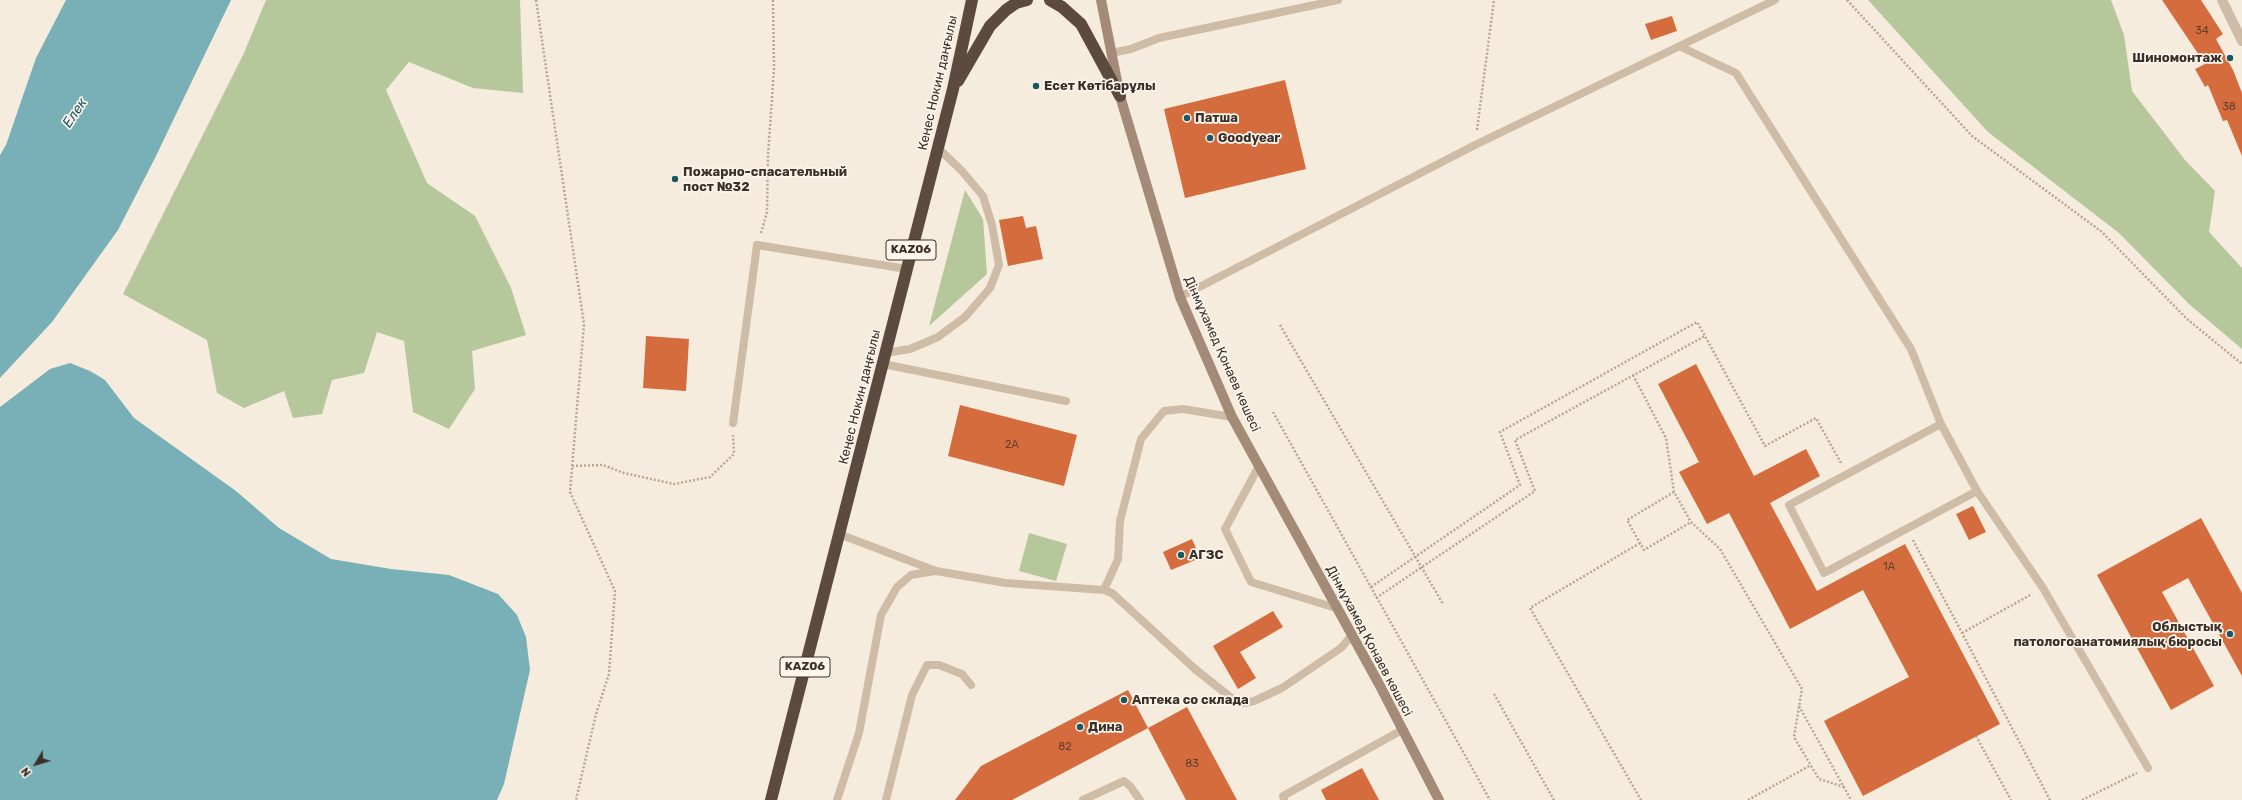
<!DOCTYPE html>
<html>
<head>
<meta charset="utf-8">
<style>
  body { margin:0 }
  #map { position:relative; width:2242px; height:800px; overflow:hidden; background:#f5ecdd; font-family:Rubik,sans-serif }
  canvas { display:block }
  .north { position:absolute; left:16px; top:744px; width:40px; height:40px; -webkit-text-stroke:3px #fcf5eb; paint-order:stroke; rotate:232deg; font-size:11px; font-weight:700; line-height:16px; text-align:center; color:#3b3029 }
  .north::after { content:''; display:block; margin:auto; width:14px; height:18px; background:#3b3029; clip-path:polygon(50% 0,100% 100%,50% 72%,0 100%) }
</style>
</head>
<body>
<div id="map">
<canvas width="2242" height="800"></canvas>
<div class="north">N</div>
</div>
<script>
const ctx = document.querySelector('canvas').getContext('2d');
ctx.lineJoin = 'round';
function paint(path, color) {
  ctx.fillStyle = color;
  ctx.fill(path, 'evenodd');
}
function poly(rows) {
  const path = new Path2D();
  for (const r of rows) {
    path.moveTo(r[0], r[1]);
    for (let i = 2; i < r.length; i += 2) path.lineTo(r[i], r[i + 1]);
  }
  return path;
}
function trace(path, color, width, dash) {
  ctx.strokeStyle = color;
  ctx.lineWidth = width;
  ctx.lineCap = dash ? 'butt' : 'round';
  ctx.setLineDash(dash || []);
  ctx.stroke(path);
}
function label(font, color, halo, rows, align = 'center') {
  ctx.font = font + ' Rubik,sans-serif';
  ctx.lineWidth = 3.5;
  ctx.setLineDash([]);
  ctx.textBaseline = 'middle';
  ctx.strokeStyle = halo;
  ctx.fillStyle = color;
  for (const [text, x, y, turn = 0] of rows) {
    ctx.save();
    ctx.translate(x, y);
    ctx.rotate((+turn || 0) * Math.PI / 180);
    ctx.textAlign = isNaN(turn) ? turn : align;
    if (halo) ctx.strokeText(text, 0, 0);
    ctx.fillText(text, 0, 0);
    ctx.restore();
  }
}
paint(poly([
  [266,0,520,0,523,93,473,88,409,62,386,90,427,183,475,216,511,288,526,335,472,351,475,389,449,429,413,412,404,341,377,332,364,373,332,380,322,414,293,418,284,391,244,408,217,393,207,340,123,294,244,53],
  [1868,0,2111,0,2124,35,2132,91,2185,160,2215,191,2209,232,2242,268,2242,349,2189,304,2119,233,1988,132],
  [965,190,983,219,987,274,929,326],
  [1029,533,1067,544,1056,581,1019,571]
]), '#b5c79b');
paint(poly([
  [66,0,231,0,154,160,118,230,52,322,0,378,0,155,6,145,36,58],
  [70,363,90,371,105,380,134,418,236,491,279,528,331,559,391,569,449,575,498,594,517,615,526,637,530,670,504,784,497,800,0,800,0,407,50,369]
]), '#79afb6');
paint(poly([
  [2162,0,2201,0,2223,34,2216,39,2233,70,2242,93,2242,156,2227,120,2223,121,2208,85,2205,87,2195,69,2205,64],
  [1672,16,1677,31,1651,40,1645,24],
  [1285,80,1306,169,1185,198,1164,109],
  [1023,216,1026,228,1036,226,1043,259,1008,266,999,220],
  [646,336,689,339,686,391,643,388],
  [1696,364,1754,476,1806,449,1820,476,1770,503,1817,591,1905,544,2000,724,1863,796,1824,721,1909,677,1863,590,1790,629,1729,513,1707,524,1679,472,1699,462,1658,384],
  [960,405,1077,435,1064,486,948,456],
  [1973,506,1986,532,1969,540,1956,514],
  [2201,518,2242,593,2242,676,2188,578,2162,592,2214,686,2171,710,2097,575],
  [1192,539,1200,558,1171,570,1163,552],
  [1273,611,1283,627,1240,652,1256,678,1238,689,1213,646],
  [1128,690,1148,728,1012,800,955,800,981,766],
  [1187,707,1237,800,1186,800,1148,728],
  [1362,768,1379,800,1326,800,1321,790]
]), '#d46c3d');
trace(poly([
  [536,0,584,324,570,492,615,591,609,674,596,714,576,800],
  [1847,0,1972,136,2102,232,2187,319,2242,364],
  [1477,130,1494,0],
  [761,233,767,212,768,155,774,69,773,0],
  [1280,325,1443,604],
  [1633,375,1666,438,1674,492,1691,522,1720,549,1802,689,1794,737,1819,779,1844,787],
  [1273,412,1490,800],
  [572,466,603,465,624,473,674,484,710,477,734,454,733,435],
  [1674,492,1627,520,1644,550,1691,522],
  [1913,540,2050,800],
  [1640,543,1530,608,1641,800],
  [1371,587,1520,485,1500,432,1697,322,1705,336],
  [1376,598,1535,491,1515,440,1705,336,1765,446,1816,418,1841,463],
  [1962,633,2032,594],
  [1494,694,1554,800],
  [1799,706,1851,800],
  [1976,736,2011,800],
  [1748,800,1811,765],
  [2082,800,2137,773]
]), '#bca691', 2.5, [2, 2]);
trace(poly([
  [1681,47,1736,73,1911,349,1941,424,1789,505,1824,573,1977,491,1941,424],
  [1111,53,1131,49,1159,38,1338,0],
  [1180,297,1475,145,1775,0],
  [885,353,910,349,938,337,965,317,990,288,999,265,992,225,983,196,962,171,938,148],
  [883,364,1066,401],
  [733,423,757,245,907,269],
  [1259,466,1225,529,1251,582,1336,608],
  [1977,491,2043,588,2148,768],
  [839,534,936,571,1006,583,1104,590,1112,593,1195,669,1234,700,1244,703,1254,701,1282,688,1341,648,1352,635],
  [1104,590,1118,559,1120,521,1141,439,1164,411,1183,409,1232,417],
  [837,800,859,733,881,615,897,587,911,575,935,571],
  [886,800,912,695,927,665,939,665,962,674,971,685],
  [1083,800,1124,781,1130,786,1140,800],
  [1284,800,1283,796,1402,730]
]), '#cfbca7', 8);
trace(poly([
  [2222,0,2242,41]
]), '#cfbca7', 10);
trace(poly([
  [1101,0,1120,96,1180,297,1232,417,1379,684,1439,800]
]), '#a48b78', 10);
trace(poly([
  [1050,0,1062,7,1081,24,1120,96],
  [958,81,990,26,1006,10,1016,3,1027,0],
  [771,800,953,89,972,0]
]), '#5d4a3f', 12);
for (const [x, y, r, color] of [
  [2230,58,4,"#185862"],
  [1036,86,4,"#185862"],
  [1187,118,4,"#185862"],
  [1210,138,4,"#185862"],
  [675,179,4,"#185862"],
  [1181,555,4,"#185862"],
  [2230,634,4,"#185862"],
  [1124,700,4,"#185862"],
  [1080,727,4,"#185862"]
]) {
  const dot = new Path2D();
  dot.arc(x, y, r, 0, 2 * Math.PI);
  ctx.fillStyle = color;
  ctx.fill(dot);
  trace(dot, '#fcf5eb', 1.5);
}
label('11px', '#613f2e', null, [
  ["34",2202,31],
  ["38",2229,107],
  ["2А",1012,445],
  ["1А",1889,567],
  ["82",1065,747],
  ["83",1192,764]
]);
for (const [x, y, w] of [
  [911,250,50],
  [805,667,50]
]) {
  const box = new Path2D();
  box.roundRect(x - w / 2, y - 10, w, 20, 3);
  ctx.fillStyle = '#fcf5eb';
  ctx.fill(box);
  trace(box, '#3b3029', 1);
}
label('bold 12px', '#3b3029', null, [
  ["KАZ06",911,250],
  ["KАZ06",805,667]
]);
label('bold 13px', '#3b3029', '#fcf5eb', [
  ["Шиномонтаж",2222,58,"right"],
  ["Есет Көтібарұлы",1044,86],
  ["Патша",1195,118],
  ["Goodyear",1218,138],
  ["Пожарно-спасательный",683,172],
  ["пост №32",683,187],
  ["АГЗС",1189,555],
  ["Облыстық",2222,627,"right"],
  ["патологоанатомиялық бюросы",2222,642,"right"],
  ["Аптека со склада",1132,700],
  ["Дина",1088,727]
], 'left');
label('13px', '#3b3029', '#fcf5eb', [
  ["Кеңес Нокин даңғылы",938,83,-77],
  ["Дінмұхамед Қонаев көшесі",1222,354,66],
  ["Кеңес Нокин даңғылы",860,397,-76],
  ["Дінмұхамед Қонаев көшесі",1369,641,62]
]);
label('italic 14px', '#185862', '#fcf5eb', [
  ["Елек",75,113,-56]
]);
</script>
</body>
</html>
